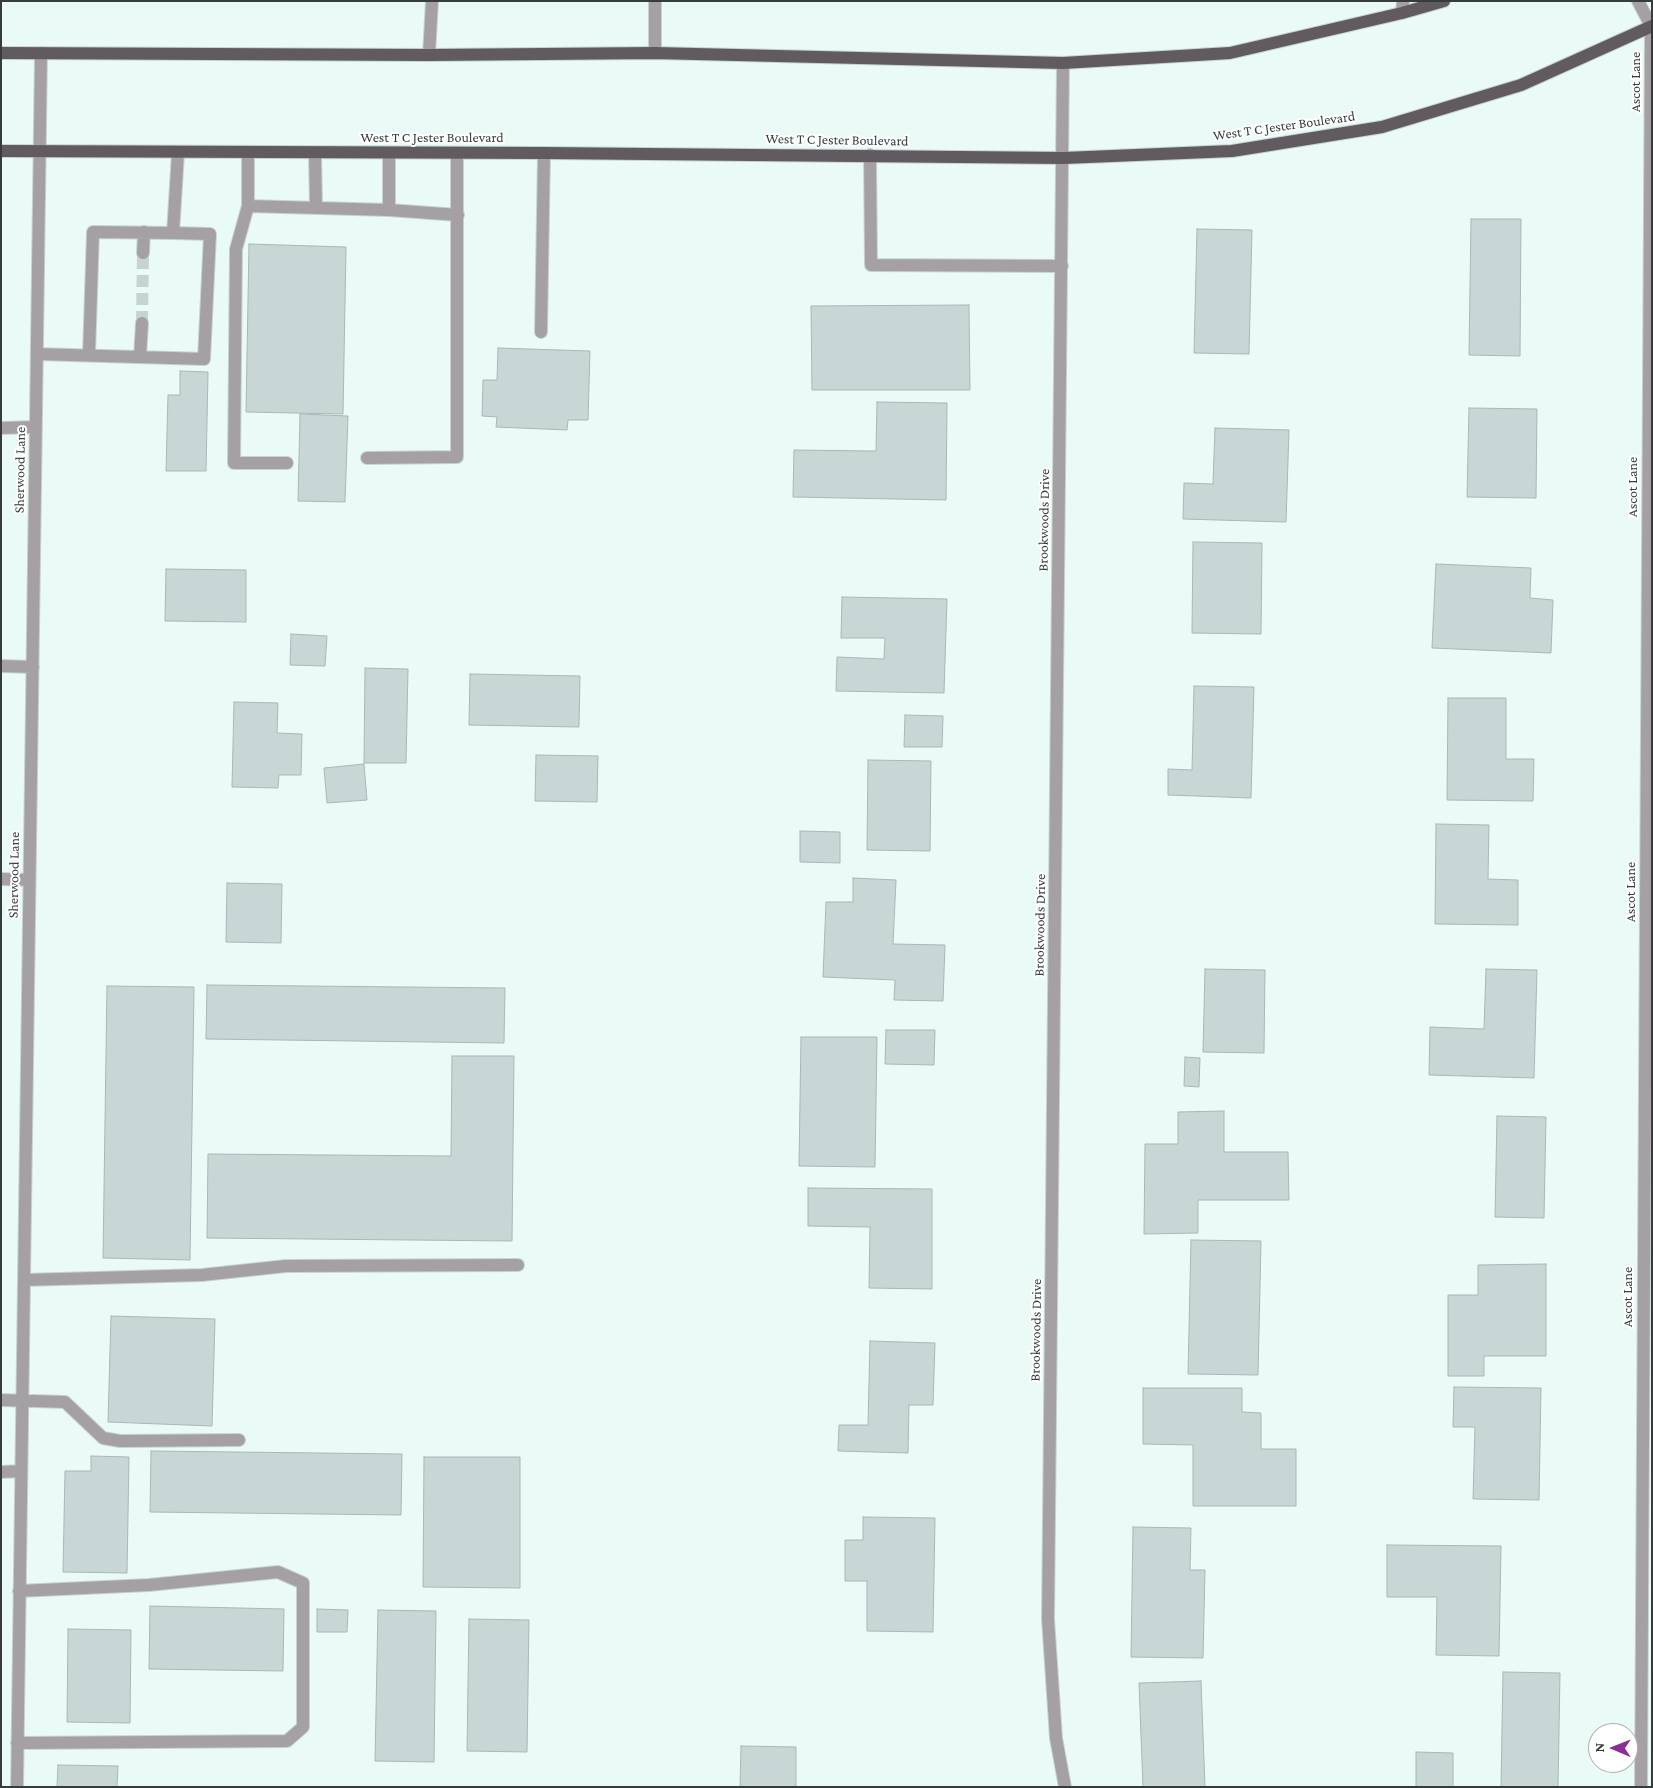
<!DOCTYPE html>
<html>
<head>
<meta charset="utf-8">
<style>
  body { margin:0 }
  #map { position:relative; width:1653px; height:1788px; overflow:hidden; background:#eafaf7; font-family:"Crimson Pro",serif }
  canvas { display:block }
  .frame { position:absolute; inset:0; border:2px solid #363c3b; pointer-events:none }
  .north { position:absolute; left:1588px; top:1723px; width:50px; height:50px; box-sizing:border-box; background:#fff; border:1px solid #afb1b1; border-radius:50%; rotate:271deg; font-size:14px; font-weight:700; line-height:20px; text-align:center; color:#363c3b }
  .north::after { content:''; display:block; margin:auto; width:18px; height:22px; background:#8d2d96; clip-path:polygon(50% 0,100% 100%,50% 72%,0 100%) }
</style>
</head>
<body>
<div id="map">
<canvas width="1653" height="1788"></canvas>
<div class="frame"></div>
<div class="north">N</div>
</div>
<script>
const ctx = document.querySelector('canvas').getContext('2d');
ctx.lineJoin = 'round';
function paint(path, color) {
  ctx.fillStyle = color;
  ctx.fill(path, 'evenodd');
}
function poly(rows) {
  const path = new Path2D();
  for (const r of rows) {
    path.moveTo(r[0], r[1]);
    for (let i = 2; i < r.length; i += 2) path.lineTo(r[i], r[i + 1]);
  }
  return path;
}
function trace(path, color, width, dash) {
  ctx.strokeStyle = color;
  ctx.lineWidth = width;
  ctx.lineCap = dash ? 'butt' : 'round';
  ctx.setLineDash(dash || []);
  ctx.stroke(path);
}
function label(font, color, halo, rows, align = 'center') {
  ctx.font = font + ' "Crimson Pro",serif';
  ctx.lineWidth = 4;
  ctx.setLineDash([]);
  ctx.textBaseline = 'middle';
  ctx.strokeStyle = halo;
  ctx.fillStyle = color;
  for (const [text, x, y, turn = 0] of rows) {
    ctx.save();
    ctx.translate(x, y);
    ctx.rotate((+turn || 0) * Math.PI / 180);
    ctx.textAlign = isNaN(turn) ? turn : align;
    if (halo) ctx.strokeText(text, 0, 0);
    ctx.fillText(text, 0, 0);
    ctx.restore();
  }
}
const building = poly([
  [1471,219,1521,219,1520,356,1469,355,1471,219],
  [1197,229,1252,230,1249,354,1194,353,1197,229],
  [249,244,346,247,343,414,246,412,249,244],
  [969,305,970,390,812,390,811,306,969,305],
  [498,348,590,351,588,420,568,420,567,430,496,427,497,417,482,416,483,380,497,380,498,348],
  [180,371,208,372,206,471,166,471,168,395,180,395,180,371],
  [877,402,947,403,946,500,793,497,794,450,876,451,877,402],
  [1469,408,1537,409,1536,498,1467,497,1469,408],
  [300,414,348,416,345,502,298,501,300,414],
  [1215,428,1289,430,1286,522,1183,519,1184,483,1213,484,1215,428],
  [1193,542,1262,543,1261,634,1192,633,1193,542],
  [1436,564,1531,568,1530,598,1553,600,1551,653,1432,648,1436,564],
  [166,569,246,570,246,622,165,621,166,569],
  [842,597,947,599,944,693,836,691,837,657,884,659,885,638,841,638,842,597],
  [291,634,327,636,325,666,290,665,291,634],
  [365,668,408,669,406,763,364,763,365,668],
  [470,674,580,676,579,727,469,725,470,674],
  [1194,686,1254,687,1251,798,1168,795,1168,769,1192,770,1194,686],
  [1448,698,1506,698,1506,759,1534,759,1533,801,1447,800,1448,698],
  [234,702,278,703,277,733,302,734,301,775,279,775,278,788,232,787,234,702],
  [905,715,943,716,942,747,904,747,905,715],
  [536,755,598,756,597,802,535,801,536,755],
  [868,760,931,761,930,851,867,850,868,760],
  [364,764,367,800,327,803,324,768,364,764],
  [1436,824,1489,825,1488,879,1518,880,1518,925,1435,924,1436,824],
  [800,831,840,832,840,863,800,862,800,831],
  [853,878,896,880,893,944,945,945,943,1001,894,1000,895,980,823,977,826,902,853,902,853,878],
  [227,883,282,884,281,943,226,942,227,883],
  [1205,969,1265,970,1264,1053,1203,1052,1205,969],
  [1486,969,1537,970,1534,1078,1429,1075,1430,1027,1484,1029,1486,969],
  [207,985,505,988,504,1043,206,1039,207,985],
  [107,986,194,987,190,1260,103,1258,107,986],
  [886,1030,935,1030,934,1065,885,1064,886,1030],
  [801,1037,877,1037,875,1167,799,1166,801,1037],
  [452,1056,514,1056,512,1241,207,1238,208,1154,451,1156,452,1056],
  [1185,1057,1200,1058,1199,1087,1184,1086,1185,1057],
  [1224,1111,1224,1152,1288,1152,1289,1200,1198,1200,1198,1233,1144,1234,1145,1144,1178,1144,1178,1112,1224,1111],
  [1497,1116,1546,1117,1544,1218,1495,1217,1497,1116],
  [808,1188,932,1189,932,1289,869,1288,870,1227,808,1226,808,1188],
  [1191,1240,1261,1241,1258,1375,1188,1374,1191,1240],
  [1546,1264,1546,1356,1484,1356,1484,1376,1448,1376,1448,1295,1478,1295,1478,1265,1546,1264],
  [111,1316,215,1319,212,1426,108,1422,111,1316],
  [870,1341,935,1343,933,1405,909,1405,908,1453,838,1451,839,1425,868,1425,870,1341],
  [1454,1387,1541,1388,1539,1500,1473,1499,1475,1427,1453,1427,1454,1387],
  [1143,1388,1242,1388,1242,1412,1261,1413,1261,1449,1296,1449,1296,1506,1193,1506,1193,1445,1143,1444,1143,1388],
  [151,1451,402,1454,401,1515,150,1512,151,1451],
  [91,1456,129,1457,127,1573,63,1572,65,1471,91,1471,91,1456],
  [424,1457,520,1457,520,1588,423,1587,424,1457],
  [863,1517,935,1518,933,1632,867,1631,867,1581,845,1581,845,1540,863,1540,863,1517],
  [1133,1527,1191,1528,1190,1570,1205,1570,1203,1658,1131,1657,1133,1527],
  [1387,1545,1501,1546,1499,1656,1436,1655,1437,1597,1387,1597,1387,1545],
  [150,1606,284,1609,283,1671,149,1669,150,1606],
  [317,1609,348,1610,347,1632,317,1632,317,1609],
  [378,1610,436,1611,434,1762,375,1761,378,1610],
  [469,1619,529,1620,527,1752,467,1751,469,1619],
  [68,1629,131,1630,130,1723,67,1722,68,1629],
  [1503,1672,1560,1673,1558,1787,1501,1787,1503,1672],
  [1201,1681,1205,1787,1143,1787,1139,1683,1201,1681],
  [741,1746,796,1747,796,1787,740,1787,741,1746],
  [1416,1752,1453,1753,1453,1787,1416,1787,1416,1752],
  [58,1765,118,1766,117,1787,57,1787,58,1765]
]);
paint(building, '#c8d7d5');
trace(building, '#a8b8b5', 1);
trace(poly([
  [142,323,143,253]
]), '#c6d4d1', 12, [12, 6]);
const minor = poly([
  [1638,1,1651,26,1641,1787],
  [1402,13,1403,1],
  [655,53,655,1],
  [429,55,432,1],
  [1063,63,1048,1619,1056,1738,1065,1787],
  [248,152,248,206,389,210,458,215],
  [315,153,316,207],
  [389,153,389,210],
  [870,155,871,265,1062,266],
  [248,206,236,249,234,463,287,463],
  [143,253,144,232],
  [541,332,544,153],
  [37,354,204,359,210,234,173,233,178,153],
  [89,354,93,232,173,233],
  [140,357,142,323],
  [1,428,36,427],
  [367,458,457,457,457,153],
  [1,666,33,667],
  [1,879,29,880],
  [24,1280,202,1275,286,1266,518,1265],
  [1,1400,65,1402,103,1438,120,1441,239,1440],
  [1,1472,21,1471],
  [17,1743,287,1741,303,1727,303,1583,278,1572,149,1585,19,1591],
  [17,1787,41,53]
]);
const major = poly([
  [1,53,429,55,655,53,1063,63,1230,53,1402,13,1444,1],
  [1,151,544,153,1064,158,1232,151,1382,127,1521,85,1652,26]
]);
trace(minor, '#c6d4d1', 14);
trace(major, '#c6d4d1', 14);
trace(minor, '#a4a0a4', 12);
trace(major, '#615a61', 12);
label('14px', '#363c3b', '#fff', [
  ["Ascot Lane",1636,82,-90],
  ["West T C Jester Boulevard",1284,126,-8],
  ["West T C Jester Boulevard",432,138],
  ["West T C Jester Boulevard",837,140,1],
  ["Sherwood Lane",20,470,-89],
  ["Ascot Lane",1633,487,-90],
  ["Brookwoods Drive",1044,520,-89],
  ["Sherwood Lane",14,875,-89],
  ["Ascot Lane",1631,892,-90],
  ["Brookwoods Drive",1040,925,-89],
  ["Ascot Lane",1628,1297,-90],
  ["Brookwoods Drive",1036,1330,-89]
]);
</script>
</body>
</html>
